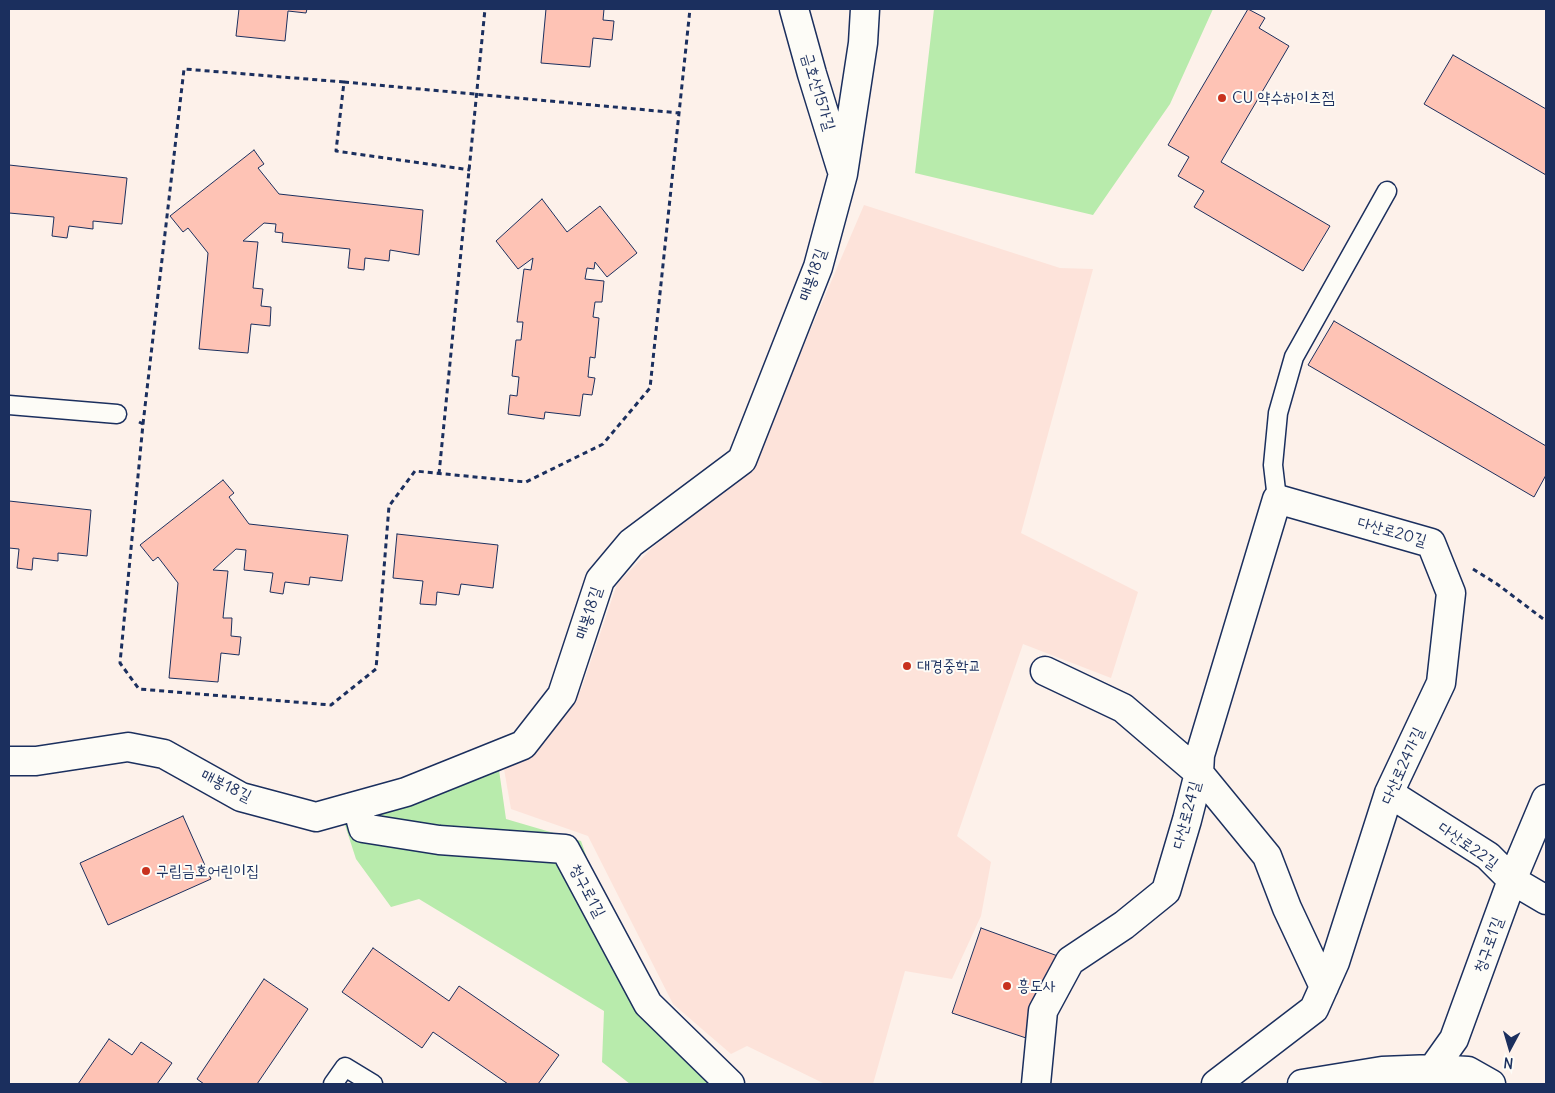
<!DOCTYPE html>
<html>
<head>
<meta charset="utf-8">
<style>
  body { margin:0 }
  #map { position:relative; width:1555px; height:1093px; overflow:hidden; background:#fdf1ea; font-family:Delius,sans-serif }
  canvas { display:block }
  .frame { position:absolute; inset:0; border:10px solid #1b2f5e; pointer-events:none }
  .north { position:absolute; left:1485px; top:1023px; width:50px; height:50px; -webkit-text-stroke:4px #fdfcf7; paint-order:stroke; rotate:186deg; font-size:14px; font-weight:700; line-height:20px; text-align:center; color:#1b2f5e }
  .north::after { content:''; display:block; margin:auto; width:18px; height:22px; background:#1b2f5e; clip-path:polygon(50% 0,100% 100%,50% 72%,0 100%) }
</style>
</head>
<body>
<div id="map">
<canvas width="1555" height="1093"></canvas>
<div class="frame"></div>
<div class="north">N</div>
</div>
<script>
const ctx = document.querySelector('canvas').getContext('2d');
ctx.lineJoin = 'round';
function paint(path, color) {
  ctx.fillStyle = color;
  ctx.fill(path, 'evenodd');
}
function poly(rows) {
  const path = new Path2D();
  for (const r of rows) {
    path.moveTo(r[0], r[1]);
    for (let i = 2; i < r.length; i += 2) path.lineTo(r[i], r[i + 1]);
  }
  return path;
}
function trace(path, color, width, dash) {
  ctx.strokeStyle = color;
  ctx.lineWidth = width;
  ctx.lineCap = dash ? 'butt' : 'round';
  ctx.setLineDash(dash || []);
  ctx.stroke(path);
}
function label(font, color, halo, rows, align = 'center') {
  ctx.font = font + ' Delius,"Poor Story",sans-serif';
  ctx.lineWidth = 4;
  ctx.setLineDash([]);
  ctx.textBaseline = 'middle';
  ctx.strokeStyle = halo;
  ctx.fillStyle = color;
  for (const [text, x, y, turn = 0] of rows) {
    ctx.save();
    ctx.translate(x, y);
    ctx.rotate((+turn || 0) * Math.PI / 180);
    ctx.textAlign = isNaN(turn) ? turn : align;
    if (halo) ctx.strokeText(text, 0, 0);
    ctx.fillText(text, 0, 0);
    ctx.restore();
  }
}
paint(poly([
  [864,205,1060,268,1093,269,1021,533,1138,592,1111,678,1023,644,957,836,991,862,981,916,952,979,905,971,873,1084,825,1084,747,1046,731,1054,673,1004,588,836,511,809,504,769,581,690,617,584,652,548,752,466]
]), '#fde3da');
paint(poly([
  [934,9,1213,9,1170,104,1093,215,915,173],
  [498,763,506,819,581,841,640,1010,720,1084,630,1084,602,1062,604,1011,419,899,391,907,356,859,342,816]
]), '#b8ebac');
const building = poly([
  [239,9,307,9,306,13,288,11,285,41,236,36,239,9],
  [546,9,604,9,603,20,614,21,612,40,593,38,590,67,541,63,546,9],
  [1248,9,1265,18,1259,28,1289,46,1221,162,1330,226,1303,271,1194,207,1204,191,1178,176,1189,157,1168,145,1248,9],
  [1453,55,1546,109,1546,175,1424,104,1453,55],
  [254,150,264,164,258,168,279,194,423,210,419,255,390,250,389,261,365,258,364,270,348,268,350,249,282,242,283,233,275,232,276,224,264,223,243,241,258,242,253,288,263,289,261,306,271,307,270,326,251,324,248,353,199,349,208,253,188,228,183,232,170,216,254,150],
  [9,165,127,178,122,224,93,221,93,229,69,226,67,238,52,236,54,217,9,213,9,165],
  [542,199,567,232,600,206,637,253,607,277,595,262,594,269,587,268,585,279,604,281,602,302,595,302,593,317,599,318,595,358,590,357,588,377,595,378,592,395,583,394,580,416,545,412,544,419,508,414,510,395,517,396,519,377,512,376,516,340,521,340,523,322,517,322,524,269,531,270,533,258,518,269,496,241,542,199],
  [1334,321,1546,446,1546,475,1534,497,1308,365,1334,321],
  [223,480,234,493,229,497,249,524,348,535,342,581,310,577,309,585,285,582,283,594,270,592,273,573,244,570,246,550,236,549,213,570,228,571,223,618,232,618,231,636,241,637,239,655,221,653,218,682,169,678,178,583,158,557,153,561,140,545,223,480],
  [9,501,91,510,87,556,58,553,58,561,33,558,32,570,17,568,19,549,9,548,9,501],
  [397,534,498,545,493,588,461,584,459,595,437,592,436,605,420,604,423,581,393,578,397,534],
  [183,816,211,879,108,925,80,863,183,816],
  [981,928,1066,959,1035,1041,952,1013,981,928],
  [373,948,449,1001,459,986,559,1055,538,1084,508,1084,433,1032,422,1048,342,992,373,948],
  [264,979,308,1009,257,1084,204,1084,197,1079,264,979],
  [109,1039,132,1055,141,1042,172,1063,157,1084,78,1084,109,1039]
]);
paint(building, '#fec3b5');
trace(building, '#1b2f5e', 1);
const service = poly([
  [9,405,117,414],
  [1277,499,1273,465,1278,413,1294,357,1387,191],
  [333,1084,345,1067,373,1084]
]);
const minor = poly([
  [794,9,812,74,841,168],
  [1045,671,1123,708,1199,773,1267,856,1287,908,1324,987],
  [9,761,36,761,128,747,164,754,241,797,316,817,406,792,523,745,562,695,600,580,631,543,742,460,818,267,843,174,863,43,865,9],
  [1389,793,1488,856,1512,880,1546,900],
  [357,806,363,828,439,840,565,849,648,1004,730,1084],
  [1036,1084,1043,1011,1070,961,1124,925,1166,891,1187,820,1199,773,1200,755,1277,499,1431,543,1451,593,1441,683,1389,793,1335,962,1314,1009,1216,1084],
  [1302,1084,1382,1071,1433,1069,1468,1071,1491,1084],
  [1422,1084,1454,1039,1512,880,1546,799]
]);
trace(service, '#1b2f5e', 21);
trace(minor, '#1b2f5e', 31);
trace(poly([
  [344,82,679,113],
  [139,422,143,424,120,663,139,689,331,705,376,669,389,506,415,471,526,482,603,444,650,388,690,9],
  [143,424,184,69,344,82,336,151,470,170],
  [439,474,485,9],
  [1473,569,1497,584,1546,621]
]), '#1b2f5e', 3, [5, 4]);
trace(service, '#fdfcf7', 18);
trace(minor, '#fdfcf7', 28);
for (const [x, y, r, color] of [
  [1222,98,5,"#c8321e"],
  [907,666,5,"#c8321e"],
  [146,871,5,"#c8321e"],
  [1007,986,5,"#c8321e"]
]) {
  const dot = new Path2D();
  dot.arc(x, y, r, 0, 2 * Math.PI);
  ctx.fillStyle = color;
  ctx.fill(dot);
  trace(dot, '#fdfcf7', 2);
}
label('16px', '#1b2f5e', '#fdfcf7', [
  ["금호산15가길",818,92,73],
  ["매봉18길",813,275,-71],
  ["다산로20길",1392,532,16],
  ["매봉18길",589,613,-72],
  ["다산로24가길",1403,766,-66],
  ["매봉18길",226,786,26],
  ["다산로24길",1187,815,-75],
  ["다산로22길",1468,846,35],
  ["청구로1길",587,891,62],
  ["청구로1길",1489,945,-70]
]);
label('16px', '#1b2f5e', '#fdfcf7', [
  ["CU 약수하이츠점",1232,98],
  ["대경중학교",917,666],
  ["구립금호어린이집",156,871],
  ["흥도사",1017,986]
], 'left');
</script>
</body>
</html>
